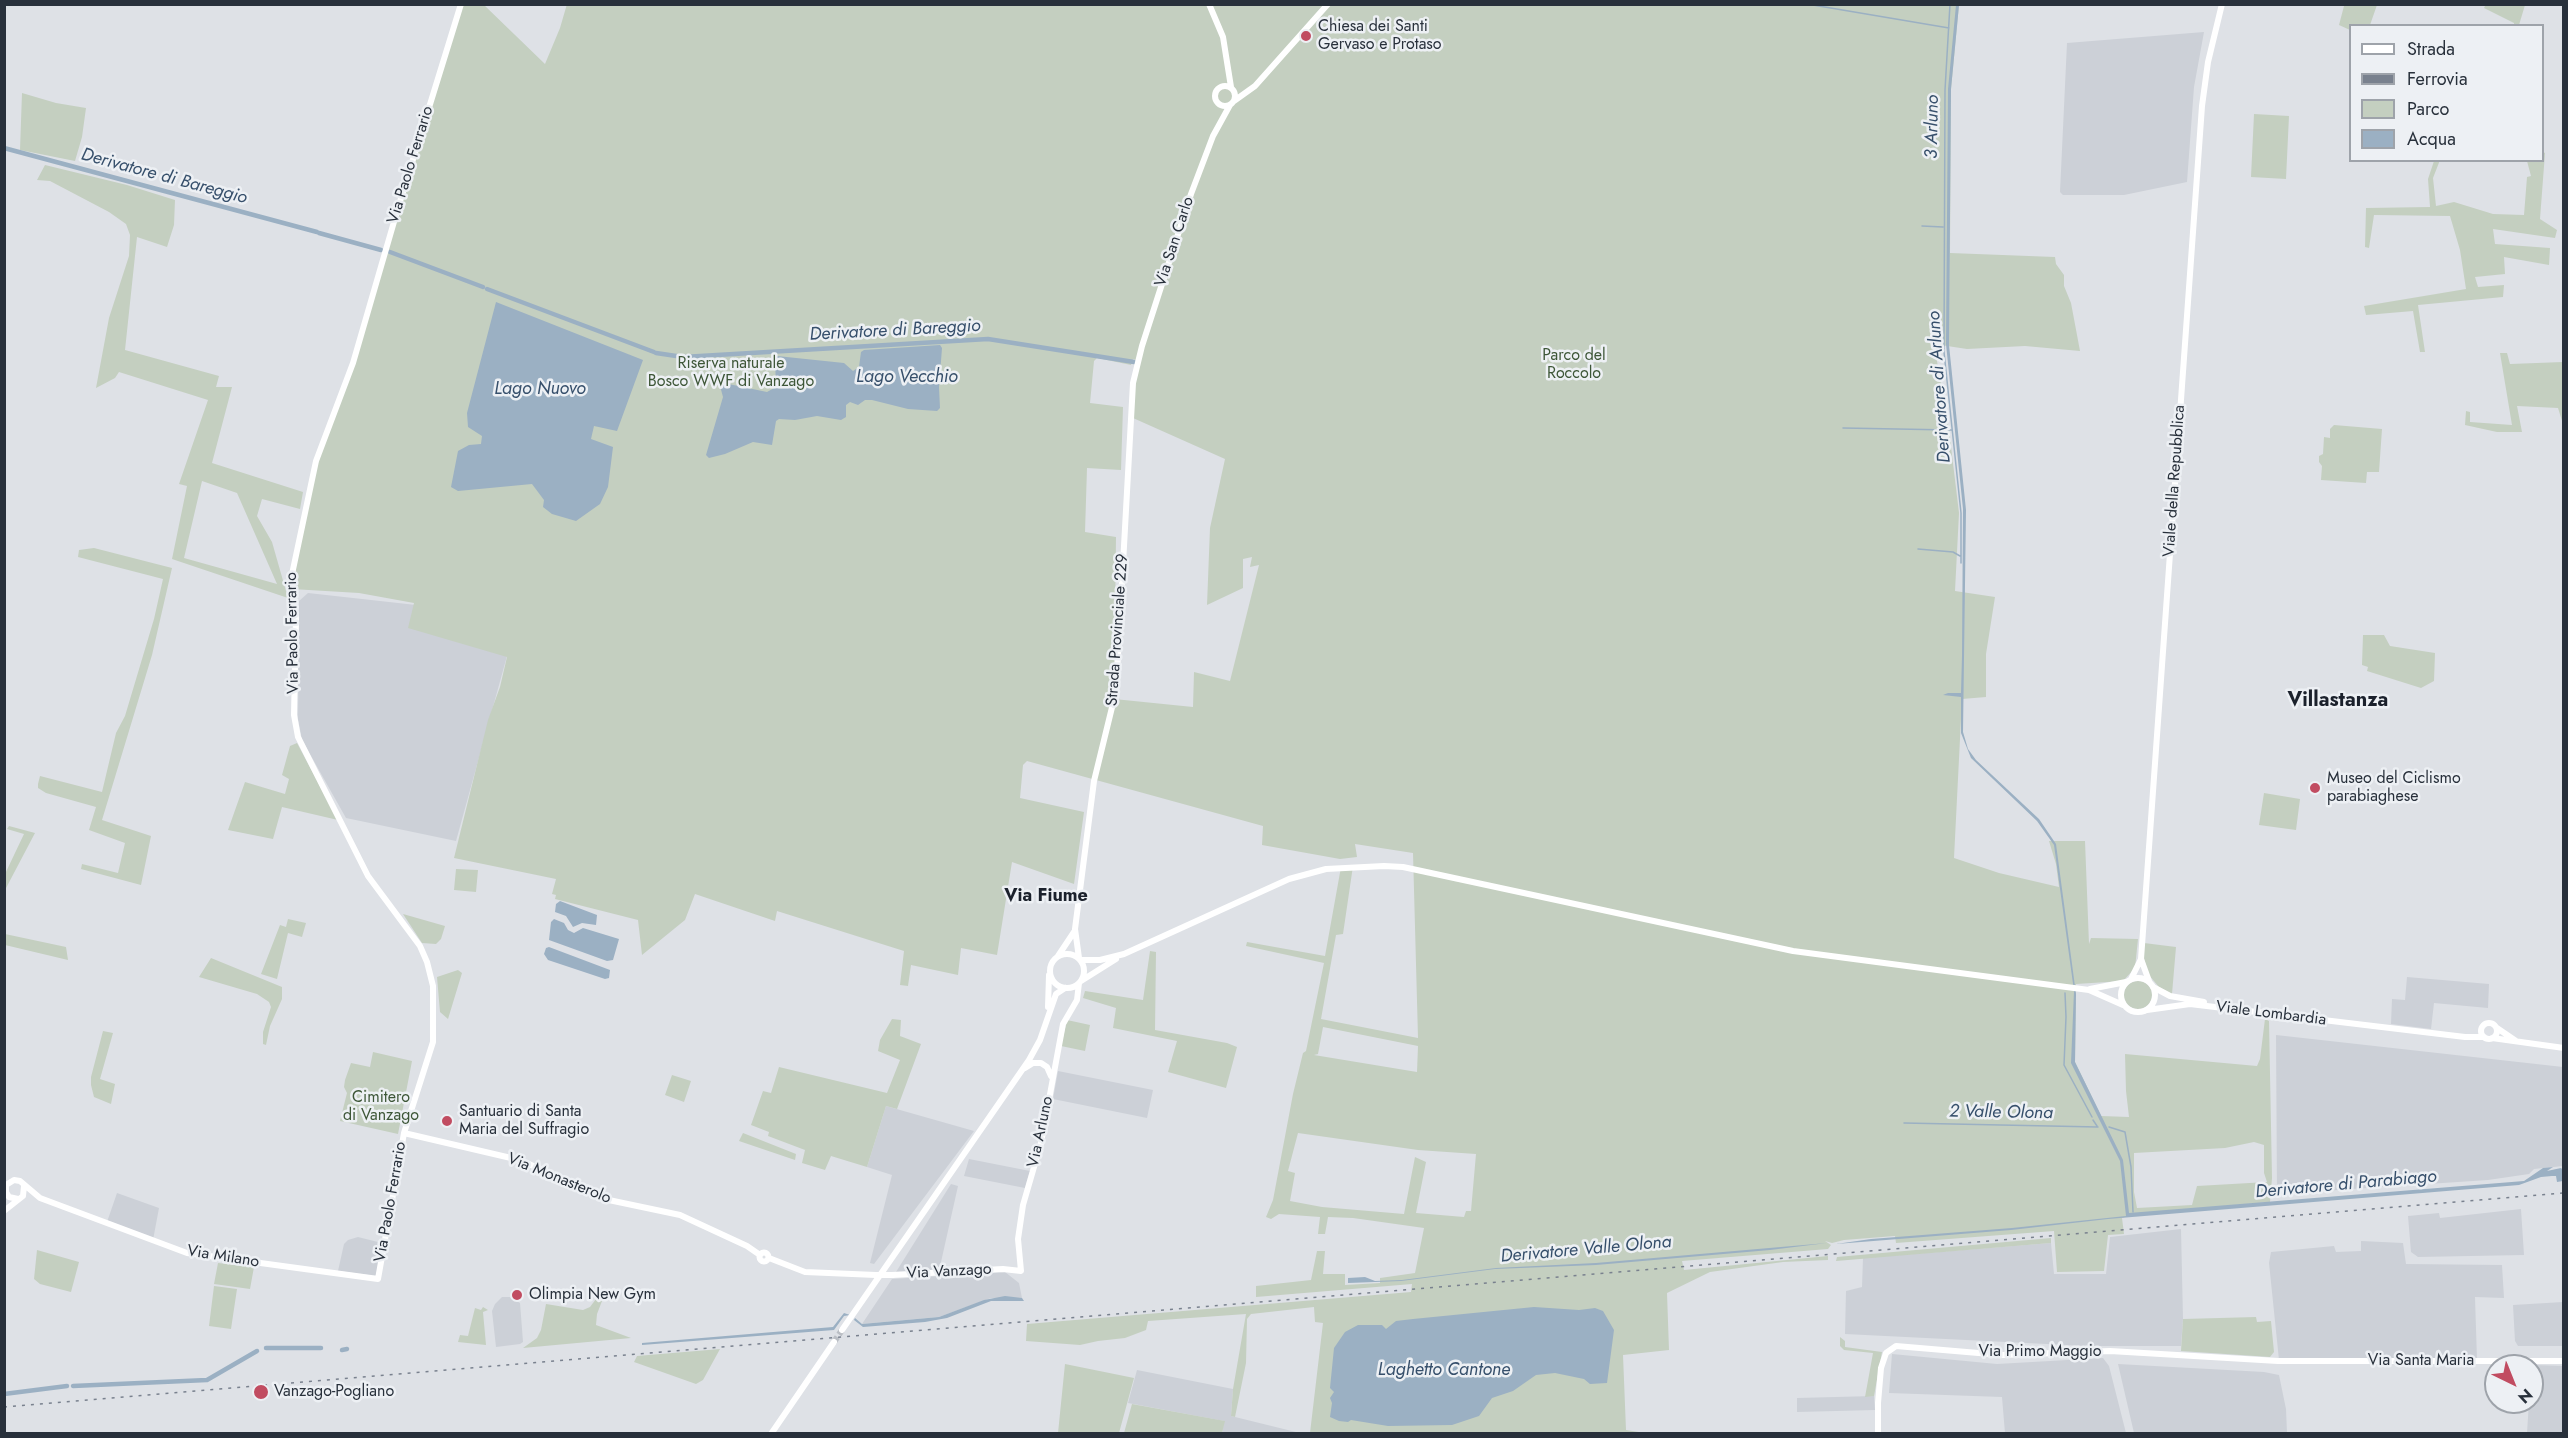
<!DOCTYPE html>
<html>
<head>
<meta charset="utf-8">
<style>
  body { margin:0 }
  #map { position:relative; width:2568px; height:1438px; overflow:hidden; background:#dee1e6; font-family:Jost,sans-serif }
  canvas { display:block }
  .frame { position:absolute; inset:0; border:6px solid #28303b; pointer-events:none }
  .legend { position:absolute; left:2349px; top:24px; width:195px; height:138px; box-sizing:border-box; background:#edf0f4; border:2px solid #9ea3aa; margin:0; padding:8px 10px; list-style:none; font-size:18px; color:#28303b }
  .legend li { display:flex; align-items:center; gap:12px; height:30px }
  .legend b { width:30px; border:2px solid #9ea3aa }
  .north { position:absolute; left:2484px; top:1354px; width:60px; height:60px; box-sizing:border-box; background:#edf0f4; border:2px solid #9ea3aa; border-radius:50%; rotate:137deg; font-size:16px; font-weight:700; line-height:24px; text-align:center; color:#28303b }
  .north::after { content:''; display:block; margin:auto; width:21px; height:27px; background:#c14c61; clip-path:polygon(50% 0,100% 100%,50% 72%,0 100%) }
</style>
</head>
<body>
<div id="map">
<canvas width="2568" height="1438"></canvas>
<div class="frame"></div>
<ul class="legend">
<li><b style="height:8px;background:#fff"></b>Strada</li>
<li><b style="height:8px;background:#79818e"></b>Ferrovia</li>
<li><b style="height:16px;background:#c4cfc0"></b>Parco</li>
<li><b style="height:16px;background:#9bb0c3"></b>Acqua</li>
</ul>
<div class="north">N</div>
</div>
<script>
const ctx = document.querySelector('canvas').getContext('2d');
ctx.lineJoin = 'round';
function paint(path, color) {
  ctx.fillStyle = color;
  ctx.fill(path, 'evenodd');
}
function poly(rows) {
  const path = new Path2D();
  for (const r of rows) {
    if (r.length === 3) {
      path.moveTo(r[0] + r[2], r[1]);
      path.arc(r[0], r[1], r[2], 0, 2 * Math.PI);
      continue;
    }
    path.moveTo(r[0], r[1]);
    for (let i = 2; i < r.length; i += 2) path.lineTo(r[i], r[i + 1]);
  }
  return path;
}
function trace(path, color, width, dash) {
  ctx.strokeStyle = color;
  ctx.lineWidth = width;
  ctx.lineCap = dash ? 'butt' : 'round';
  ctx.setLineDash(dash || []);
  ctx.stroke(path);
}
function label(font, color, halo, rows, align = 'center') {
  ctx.font = font + ' Jost,sans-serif';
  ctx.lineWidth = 5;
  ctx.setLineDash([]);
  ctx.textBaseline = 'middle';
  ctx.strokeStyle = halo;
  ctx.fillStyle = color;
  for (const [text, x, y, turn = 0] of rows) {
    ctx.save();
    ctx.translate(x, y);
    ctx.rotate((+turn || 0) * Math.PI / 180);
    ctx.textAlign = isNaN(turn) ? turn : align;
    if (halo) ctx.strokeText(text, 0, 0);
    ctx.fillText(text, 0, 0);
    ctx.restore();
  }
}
paint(poly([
  [2204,32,2194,87,2187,182,2124,195,2063,195,2060,192,2067,43],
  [308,593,416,605,507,656,456,841,346,818,302,740,298,719,299,601],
  [2407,977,2489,984,2488,1008,2434,1003,2431,1029,2391,1024,2392,999,2405,1000],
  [2276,1035,2563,1067,2563,1166,2534,1169,2529,1174,2488,1180,2277,1194],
  [1058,1071,1153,1090,1147,1118,1053,1099],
  [886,1106,974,1131,874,1264,870,1263,892,1175,867,1167],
  [969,1159,1030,1171,1025,1188,964,1176],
  [951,1184,958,1186,939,1271,896,1272],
  [117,1193,159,1208,153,1240,107,1222],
  [2521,1209,2524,1255,2418,1257,2411,1252,2408,1216,2439,1213,2440,1218],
  [2181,1229,2183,1319,2181,1346,2087,1346,1845,1334,1846,1291,1862,1287,1863,1258,2051,1243,2054,1274,2106,1274,2110,1237],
  [358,1237,382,1243,376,1276,338,1271,344,1244,348,1240],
  [2361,1241,2403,1243,2406,1264,2502,1265,2504,1298,2475,1297,2477,1360,2279,1360,2269,1263,2271,1252,2334,1246,2336,1252,2361,1251],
  [1005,1272,1019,1283,1022,1298,991,1298,939,1317,862,1324,892,1279],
  [502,1297,510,1297,520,1303,523,1342,520,1344,496,1347,492,1311,495,1304],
  [2563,1302,2563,1346,2518,1346,2515,1341,2513,1305],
  [1892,1354,1997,1364,2103,1358,2109,1366,2126,1433,2005,1433,2002,1397,1889,1393],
  [2118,1364,2264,1372,2279,1375,2286,1409,2287,1433,2134,1433],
  [2533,1365,2563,1366,2563,1433,2527,1433,2529,1402,2532,1402],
  [1137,1370,1233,1389,1231,1416,1304,1434,1222,1433,1224,1421,1128,1403],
  [1874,1396,1875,1410,1797,1412,1797,1398]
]), '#ccd0d7');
paint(poly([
  [567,4,1959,5,1951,89,1950,253,2055,257,2056,264,2064,275,2064,286,2071,303,2080,351,2025,346,1967,349,1934,344,1949,430,1959,513,1955,591,1995,597,1986,654,1986,697,1962,699,1954,858,1999,873,2059,887,2056,864,2049,841,2085,841,2089,944,2091,938,2138,939,2135,968,2123,981,2076,984,2075,1062,2101,1116,2129,1117,2126,1091,2125,1054,2257,1066,2260,1059,2265,1019,2269,1021,2272,1178,2270,1202,2135,1214,2122,1218,2124,1234,2108,1235,2104,1271,2057,1272,2054,1231,1896,1243,1895,1236,1844,1240,1832,1243,1825,1241,1831,1245,1828,1249,1682,1261,1684,1270,1828,1256,1828,1260,1783,1262,1710,1272,1667,1293,1669,1350,1623,1355,1626,1430,1645,1433,1310,1433,1323,1323,1315,1322,1314,1307,1251,1314,1247,1319,1246,1363,1235,1417,1231,1416,1233,1389,1246,1314,1148,1321,1146,1330,1125,1338,1098,1341,1080,1345,1026,1341,1027,1324,1411,1292,1412,1284,1256,1297,1256,1286,1311,1280,1317,1251,1325,1251,1323,1274,1345,1274,1345,1285,1380,1283,1380,1278,1415,1273,1424,1228,1353,1218,1328,1217,1325,1234,1318,1234,1320,1217,1279,1214,1271,1219,1266,1217,1273,1200,1293,1094,1303,1053,1306,1051,1324,963,1246,946,1247,942,1325,956,1341,867,1353,866,1343,934,1336,935,1321,1019,1418,1038,1413,853,1355,844,1357,857,1340,859,1262,845,1263,826,1027,761,1023,765,1020,798,1084,812,1074,884,1012,862,997,955,961,948,958,975,911,965,908,986,900,985,904,951,777,911,775,921,695,894,685,920,642,955,638,920,555,899,556,895,552,894,556,879,454,858,488,720,500,687,507,657,408,628,414,603,359,593,292,589,308,493,345,383,463,5,484,5,545,64,560,28],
  [1097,358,1131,365,1133,359,1136,360,1133,418,1225,459,1210,528,1207,605,1243,588,1243,559,1252,557,1250,567,1259,565,1230,681,1194,672,1193,707,1114,699,1116,537,1085,532,1087,468,1121,470,1123,407,1090,403,1094,361],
  [1323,1027,1418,1046,1417,1072,1314,1055,1318,1054],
  [1298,1133,1418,1150,1476,1154,1471,1211,1466,1211,1464,1217,1416,1213,1426,1162,1415,1157,1404,1214,1322,1207,1290,1201,1295,1173,1288,1171],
  [2254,1142,2264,1145,2264,1173,2267,1182,2197,1186,2192,1205,2137,1208,2134,1192,2134,1153,2225,1148],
  [2486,4,2525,4,2525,5,2519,25,2514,26,2514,23,2484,8],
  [2339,5,2377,4,2377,5,2370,25,2350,26,2350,30,2339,25,2344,6],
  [22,93,56,103,86,108,82,137,75,161,20,150],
  [2254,114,2289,116,2286,179,2251,177],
  [2543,152,2545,153,2540,219,2557,230,2555,238,2493,229,2495,244,2550,248,2549,265,2504,257,2505,274,2475,277,2478,287,2504,285,2503,297,2418,305,2425,352,2420,352,2413,311,2366,315,2364,306,2466,289,2460,250,2450,216,2374,215,2369,248,2365,247,2366,208,2430,207,2428,179,2434,161,2440,160,2433,178,2436,206,2454,202,2493,214,2524,215,2527,177,2531,176,2527,161,2542,160],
  [45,165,127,185,175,200,174,225,167,247,137,237,125,350,219,376,216,387,232,387,212,463,303,492,300,509,262,499,257,516,272,542,288,598,172,559,187,486,179,484,208,400,119,372,115,378,96,388,109,318,129,256,130,235,126,224,109,212,50,181,37,180],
  [202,481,237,493,277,584,184,558],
  [2500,353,2507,353,2510,364,2563,362,2563,424,2558,408,2517,406,2522,432,2497,432,2465,425,2466,411,2470,412,2470,422,2512,425],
  [2334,425,2382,429,2379,472,2367,472,2366,483,2321,480,2322,466,2319,462,2319,456,2323,454,2324,437,2330,438,2330,429],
  [94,548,172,568,152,655,102,820,151,836,141,885,81,869,82,864,118,873,125,843,89,830,96,807,46,793,38,788,38,784,40,776,102,792,116,733,125,716,154,619,163,579,78,557,79,550],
  [2363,635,2384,635,2390,646,2435,653,2434,681,2421,688,2367,671,2368,667,2362,665],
  [297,743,338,820,282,807,273,839,228,830,245,782,285,794,289,779,282,775,290,746],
  [2264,793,2300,799,2296,830,2259,825],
  [9,826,35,833,5,890,5,874,24,834,7,829],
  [456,869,478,870,476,892,454,890],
  [403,914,445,926,441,939,436,944,422,943],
  [288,919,306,923,302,937,288,933,277,979,261,974,280,925,286,927],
  [5,934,66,947,68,960,5,945],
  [2144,943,2176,947,2172,994,2159,987,2148,974,2144,958],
  [1150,951,1156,952,1155,1030,1227,1043,1237,1047,1226,1088,1168,1072,1177,1041,1113,1028,1116,1008,1083,998,1085,991,1143,1000],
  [211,958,282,987,282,999,270,1026,266,1045,263,1044,263,1032,271,1007,269,1002,257,994,199,977],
  [458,970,462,973,448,1019,440,1012,437,977],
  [2138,995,14],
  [892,1019,901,1020,900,1036,921,1044,897,1109,886,1106,867,1167,831,1156,825,1170,802,1163,805,1150,768,1136,769,1132,751,1125,763,1091,771,1093,779,1067,887,1093,900,1060,878,1051,880,1040],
  [1067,1020,1090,1025,1085,1051,1061,1046],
  [103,1031,113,1033,100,1079,115,1084,111,1104,94,1097,91,1085,91,1077],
  [373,1052,412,1061,398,1134,340,1121,347,1093,344,1087,345,1080,351,1063,370,1067],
  [672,1075,691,1081,684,1102,665,1095],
  [743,1133,796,1154,795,1160,739,1141],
  [2051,1238,2051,1243,1836,1261,1837,1257],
  [37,1250,79,1262,71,1292,40,1284,34,1279],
  [218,1263,254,1267,250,1289,214,1284],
  [214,1286,237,1289,231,1329,209,1326],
  [596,1299,602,1301,597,1314,596,1325,631,1338,523,1348,537,1338,541,1330,546,1304,583,1310,590,1307],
  [483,1307,488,1310,483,1312,486,1345,458,1342,460,1335,468,1336,475,1308,481,1310],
  [2256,1317,2257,1322,2271,1321,2274,1352,2270,1357,2181,1351,2183,1319],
  [1840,1337,1845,1341,1845,1347,1882,1352,1874,1396,1865,1397,1873,1353,1844,1350,1840,1346],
  [720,1349,703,1380,696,1384,634,1362,637,1356],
  [1065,1364,1134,1378,1119,1433,1058,1433],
  [1132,1404,1225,1421,1222,1433,1124,1433]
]), '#c4cfc0');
paint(poly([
  [1956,5,1959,5,1951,89,1949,345,1966,510,1963,732,1968,749,1976,760,2039,819,2056,844,2076,994,2075,1062,2123,1160,2129,1213,2524,1181,2543,1168,2553,1167,2547,1171,2561,1168,2563,1170,2563,1181,2557,1182,2556,1176,2552,1176,2541,1177,2519,1185,2108,1219,2011,1230,1836,1244,1871,1239,2012,1228,2126,1216,2120,1161,2071,1063,2074,991,2054,845,2037,821,1971,758,1961,733,1961,697,1943,695,1948,693,1961,693,1962,656,1963,509,1946,344,1948,89],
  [496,302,643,360,617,431,594,426,591,439,613,447,608,487,600,504,576,521,552,514,543,507,544,500,532,484,458,491,451,487,458,451,469,445,481,444,482,436,468,427,467,413],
  [940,345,942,348,939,387,940,408,937,411,908,409,872,400,865,400,858,405,850,402,846,405,846,417,841,420,817,416,795,420,779,419,776,421,772,445,753,442,725,454,709,458,706,455,723,397,719,382,767,392,776,387,775,359,777,356,844,363,853,371,859,367,861,352,864,350],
  [560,901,597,915,596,925,582,923,573,927,566,916,555,912,556,904],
  [554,919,564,923,568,930,574,933,583,928,619,939,613,960,607,961,549,940,551,922],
  [549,947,610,970,609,978,605,979,548,960,544,954,546,948],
  [1827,1243,1770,1250,1596,1265,1495,1269,1401,1281,1348,1283,1348,1278,1365,1277,1375,1281,1402,1280,1496,1268,1596,1263],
  [1005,1296,1022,1298,1024,1301,991,1301,947,1318,925,1322,863,1327,854,1320,855,1318,862,1324,939,1317,984,1300],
  [1534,1307,1579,1310,1595,1308,1603,1311,1614,1330,1607,1383,1590,1384,1584,1379,1555,1373,1536,1375,1513,1391,1492,1398,1479,1416,1452,1425,1388,1426,1351,1420,1348,1422,1339,1421,1330,1417,1332,1403,1330,1398,1334,1392,1330,1388,1334,1348,1345,1332,1358,1325,1382,1325,1386,1329,1396,1321,1413,1319],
  [844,1313,850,1315,844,1316,834,1330,642,1345,642,1343,833,1327]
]), '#9bb0c3');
trace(poly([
  [1807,4,1949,28],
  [1950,4,1945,90,1944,352,1961,513,1961,563],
  [1922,226,1943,227],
  [1843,428,1951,430],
  [1918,549,1953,552,1960,556],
  [2065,993,2066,1017,2064,1065,2092,1117],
  [2093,1120,2097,1126],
  [1904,1123,2098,1127],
  [2109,1127,2125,1132,2131,1167,2133,1212]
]), '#9bb0c3', 1.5);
trace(poly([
  [4,148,317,232],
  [319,233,381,250],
  [390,252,483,287],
  [487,289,654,352],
  [656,353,683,357,988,339,1134,362],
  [266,1348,321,1348],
  [342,1350,347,1349],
  [73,1386,207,1380,257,1351],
  [4,1394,67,1386]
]), '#9bb0c3', 4.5);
trace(poly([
  [834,1342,842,1330]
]), '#babec4', 6, [6, 3]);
trace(poly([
  [1209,4,1223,37,1231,87],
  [1225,96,10],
  [1234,101,1255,86,1328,4],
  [1067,971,17],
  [1058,956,1074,932],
  [1079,958,1075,929,1094,781,1116,691,1133,383,1142,346,1191,194,1213,136,1230,105],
  [2141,959,2149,981],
  [1081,960,1100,960,1124,954,1289,879,1326,869,1384,866,1403,867,1793,951,2089,990,2123,1005],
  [2138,995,17],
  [2131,979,2141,959,2202,106,2208,62,2222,4],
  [1081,981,1116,959],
  [2153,987,2170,996,2204,1002],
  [2090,989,2126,982],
  [1048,1007,1049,975],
  [2147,1010,2190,1004,2465,1037,2484,1037],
  [2489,1031,8],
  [2497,1028,2516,1041],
  [2492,1038,2564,1048],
  [1025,1068,1033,1063,1041,1063,1047,1067,1051,1076],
  [404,1133,511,1158,529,1164,604,1199,680,1215,747,1246,760,1255],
  [18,1199,9,1197,6,1192,6,1185,14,1180,20,1181,40,1198,187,1253,378,1279,404,1133,433,1042,433,986,427,962,420,946,368,876,298,737,294,715,296,619,291,579,316,461,353,363,398,208,461,4],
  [4,1211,23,1196,24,1186],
  [764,1257,4.5],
  [769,1258,805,1272,876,1275],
  [892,1275,1003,1269,1021,1271,1018,1239,1023,1205,1041,1143,1063,1024,1077,1000,1079,983],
  [842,1330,1029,1060,1040,1040,1056,994,1065,988],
  [771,1434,834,1342],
  [1878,1434,1878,1403,1881,1368,1886,1353,1896,1346,2002,1355,2110,1351,2278,1361,2564,1361]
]), '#fff', 6);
trace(poly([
  [4,1407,2564,1193]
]), '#79818e', 1.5, [3, 6]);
trace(poly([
  [876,1275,892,1275]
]), '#fff', 6);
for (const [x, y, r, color] of [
  [1306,36,6,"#c14c61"],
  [2315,788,6,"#c14c61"],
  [447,1121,6,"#c14c61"],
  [517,1295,6,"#c14c61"],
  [261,1392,8,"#c14c61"]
]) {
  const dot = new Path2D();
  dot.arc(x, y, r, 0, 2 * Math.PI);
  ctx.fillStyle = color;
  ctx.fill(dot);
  trace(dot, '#edf0f4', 2);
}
label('16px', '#28303b', '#edf0f4', [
  ["Chiesa dei Santi",1318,27],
  ["Gervaso e Protaso",1318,45],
  ["Museo del Ciclismo",2327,779],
  ["parabiaghese",2327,797],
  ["Santuario di Santa",459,1112],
  ["Maria del Suffragio",459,1130],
  ["Olimpia New Gym",529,1295],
  ["Vanzago-Pogliano",274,1392]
], 'left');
label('16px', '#28303b', '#edf0f4', [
  ["Via Paolo Ferrario",411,165,-73],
  ["Via San Carlo",1175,242,-72],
  ["Viale della Repubblica",2175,481,-86],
  ["Strada Provinciale 229",1118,630,-86],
  ["Via Paolo Ferrario",293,633,-91],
  ["Viale Lombardia",2271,1014,7],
  ["Via Arluno",1041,1132,-78],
  ["Via Monasterolo",559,1179,22],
  ["Via Paolo Ferrario",391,1202,-80],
  ["Via Milano",223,1257,9],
  ["Via Vanzago",949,1272,-3],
  ["Via Primo Maggio",2040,1352],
  ["Via Santa Maria",2421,1361]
]);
label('16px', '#3d5637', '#edf0f4', [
  ["Parco del",1574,356],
  ["Roccolo",1574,374],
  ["Riserva naturale",731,364],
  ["Bosco WWF di Vanzago",731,382],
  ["Cimitero",381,1098],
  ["di Vanzago",381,1116]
]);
label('italic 18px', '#364f6b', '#edf0f4', [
  ["3 Arluno",1933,127,-89],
  ["Derivatore di Bareggio",164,177,15],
  ["Derivatore di Bareggio",895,331,-3],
  ["Lago Vecchio",907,378],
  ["Derivatore di Arluno",1940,387,-94],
  ["Lago Nuovo",540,390],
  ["2 Valle Olona",2001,1113,1],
  ["Derivatore di Parabiago",2346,1185,-5],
  ["Derivatore Valle Olona",1586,1250,-5],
  ["Laghetto Cantone",1444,1371]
]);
label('bold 18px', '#1b212c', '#edf0f4', [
  ["Via Fiume",1046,897]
]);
label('bold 20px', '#1b212c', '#edf0f4', [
  ["Villastanza",2338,701]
]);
</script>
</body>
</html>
